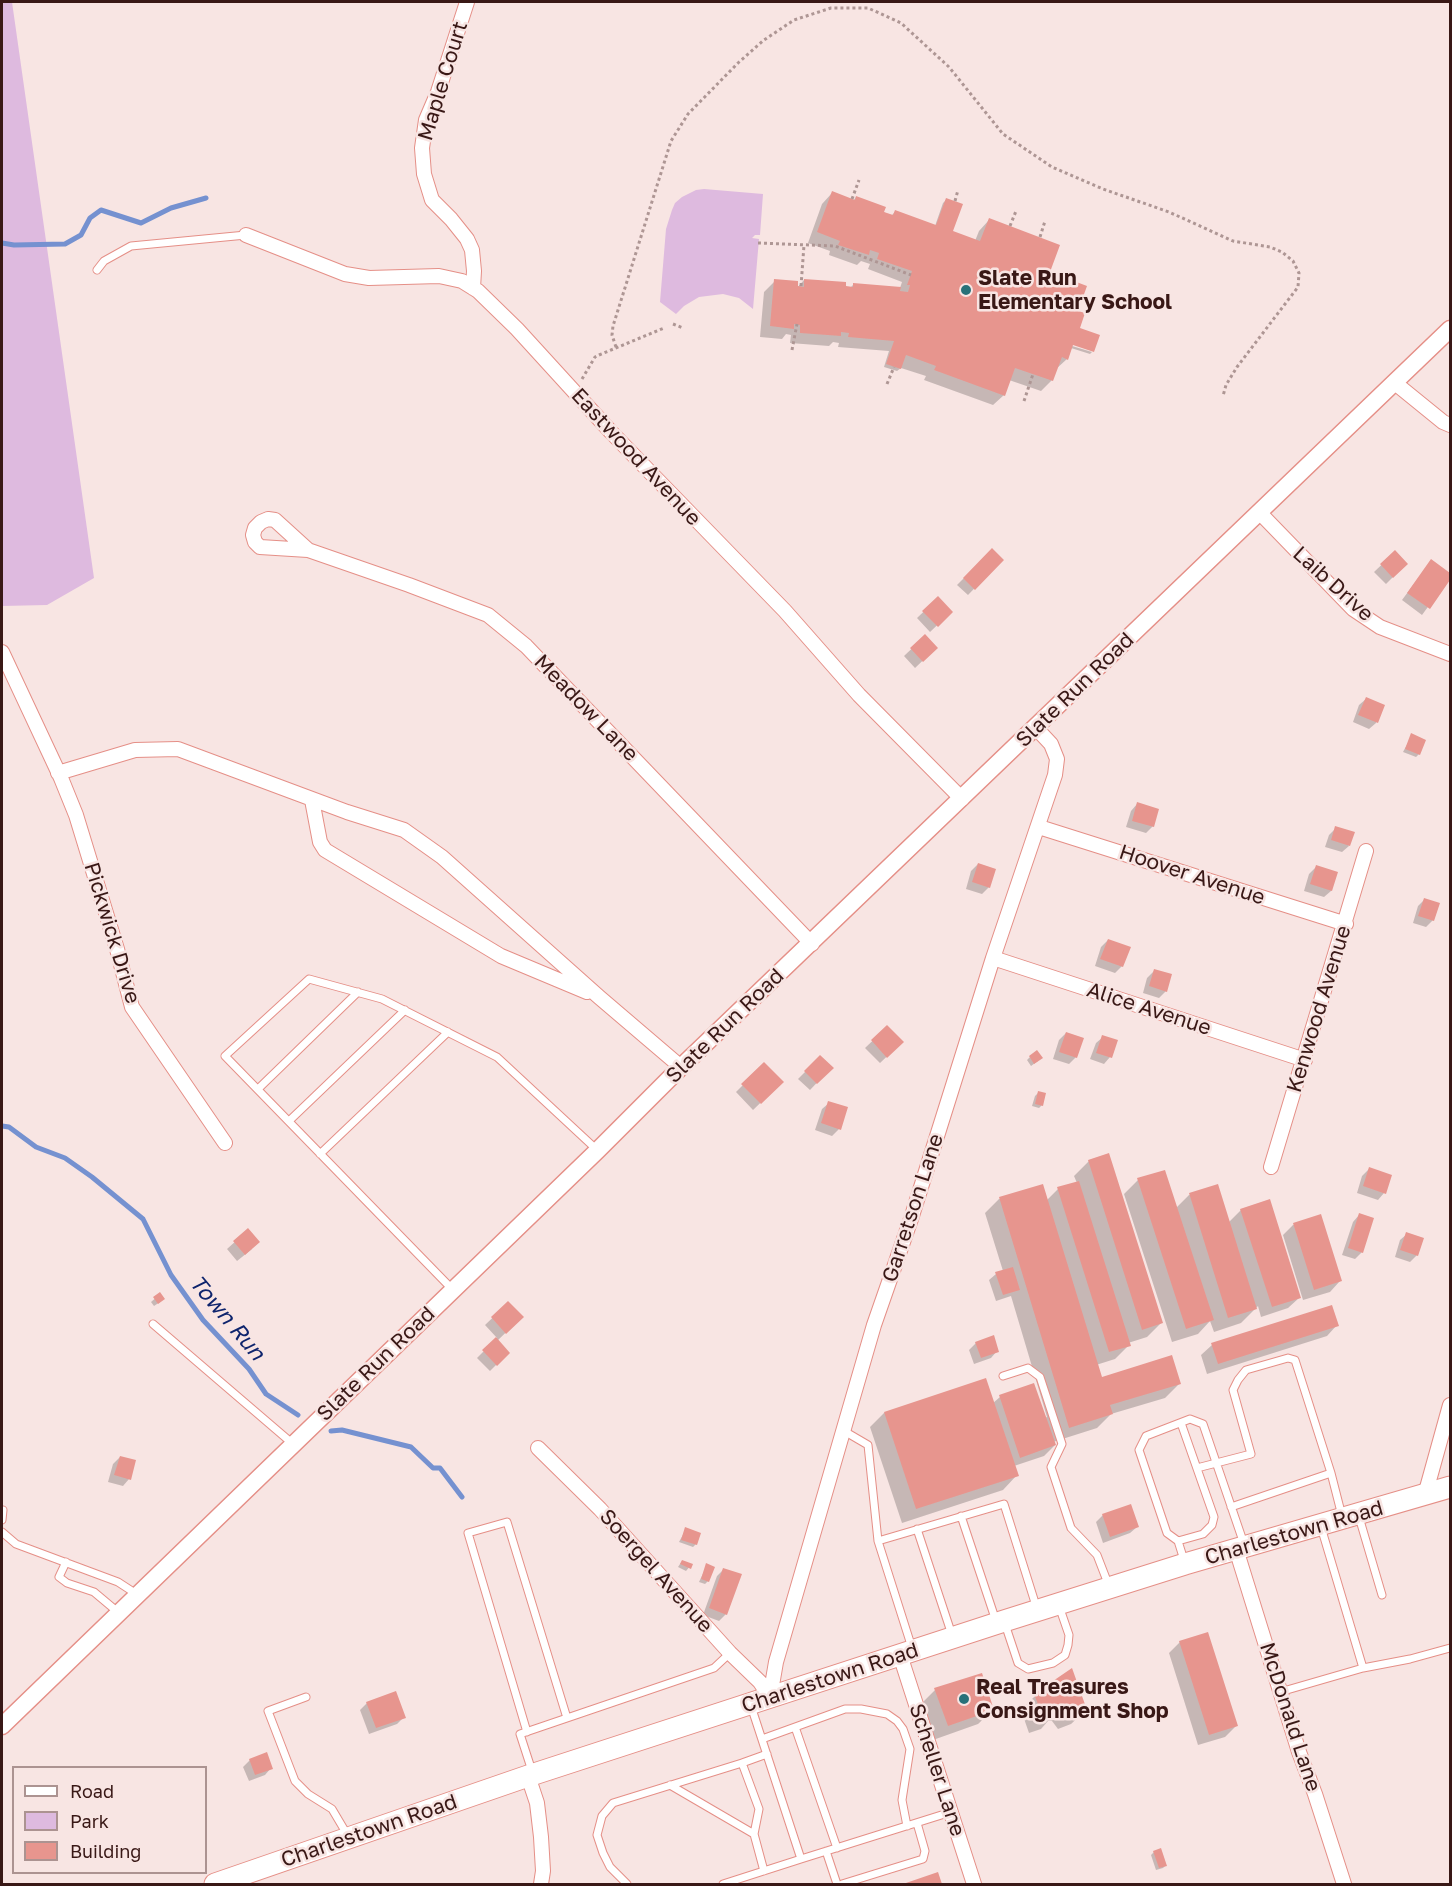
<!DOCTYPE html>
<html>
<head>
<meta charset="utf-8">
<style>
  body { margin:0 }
  #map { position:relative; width:1452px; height:1886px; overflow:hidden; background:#f8e5e3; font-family:"Golos Text",sans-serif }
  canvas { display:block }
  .frame { position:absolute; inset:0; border:3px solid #391816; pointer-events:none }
  .legend { position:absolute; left:12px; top:1766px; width:195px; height:108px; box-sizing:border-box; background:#f8e5e3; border:2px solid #ac9391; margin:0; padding:8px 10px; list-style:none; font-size:18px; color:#391816 }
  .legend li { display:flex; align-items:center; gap:12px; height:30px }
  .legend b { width:30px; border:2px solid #ac9391 }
</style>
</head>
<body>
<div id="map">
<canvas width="1452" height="1886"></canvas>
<div class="frame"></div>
<ul class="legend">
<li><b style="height:8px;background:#fff"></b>Road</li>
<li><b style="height:16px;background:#debadf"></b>Park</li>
<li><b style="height:16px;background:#e7958e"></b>Building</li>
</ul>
</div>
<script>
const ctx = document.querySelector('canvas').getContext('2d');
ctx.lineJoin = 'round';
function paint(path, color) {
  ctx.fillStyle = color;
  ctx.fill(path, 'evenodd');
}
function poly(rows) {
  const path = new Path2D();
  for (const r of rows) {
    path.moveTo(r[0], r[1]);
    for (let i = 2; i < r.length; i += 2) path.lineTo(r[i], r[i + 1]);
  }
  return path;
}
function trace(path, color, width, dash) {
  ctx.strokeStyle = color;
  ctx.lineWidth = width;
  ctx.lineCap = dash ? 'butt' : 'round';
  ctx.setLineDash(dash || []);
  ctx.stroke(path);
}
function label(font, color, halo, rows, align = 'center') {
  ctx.font = font + ' "Golos Text",sans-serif';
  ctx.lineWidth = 5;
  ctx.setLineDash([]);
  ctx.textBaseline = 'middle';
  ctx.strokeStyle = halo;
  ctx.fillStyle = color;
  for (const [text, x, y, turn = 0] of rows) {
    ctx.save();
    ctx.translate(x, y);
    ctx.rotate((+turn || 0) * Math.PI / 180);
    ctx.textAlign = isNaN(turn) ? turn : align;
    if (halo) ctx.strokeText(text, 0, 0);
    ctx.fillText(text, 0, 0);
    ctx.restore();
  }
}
paint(poly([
  [2,2,12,2,94,578,47,605,2,606],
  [704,189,763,194,760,235,755,235,752,238,759,239,753,309,739,298,723,294,699,297,684,306,676,314,660,302,666,229,672,210,675,203,682,197,696,190]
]), '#debadf');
paint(poly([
  [832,193,853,201,856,197,891,216,895,212,935,226,943,203,946,200,951,232,975,241,979,231,989,220,1049,273,1077,312,1072,346,1092,352,1090,354,1071,348,1067,359,1056,369,1052,380,1041,391,1009,380,1004,395,993,405,924,380,926,376,901,368,897,371,884,367,889,351,838,347,839,343,833,342,829,346,790,343,791,335,786,334,782,339,760,337,764,292,775,281,796,289,804,280,850,288,854,284,900,288,902,282,868,269,870,264,861,261,857,265,829,255,830,251,808,243,822,204],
  [992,550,1002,560,968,595,957,585],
  [1395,552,1406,564,1386,584,1374,572],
  [1431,561,1450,575,1450,577,1422,615,1402,600],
  [938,598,951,612,930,632,917,618],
  [925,636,936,648,915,668,904,656],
  [1366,699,1383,705,1376,723,1369,729,1353,722,1359,705],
  [1412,735,1419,754,1416,757,1403,752],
  [1137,804,1153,826,1146,833,1126,827,1131,811],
  [1336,828,1349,846,1342,852,1325,847,1329,835],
  [978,864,989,887,982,894,966,889,971,871],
  [1316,867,1337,873,1331,891,1324,897,1304,891,1309,874],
  [1425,899,1433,920,1426,927,1413,923,1418,906],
  [1108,940,1122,966,1115,973,1095,966,1101,947],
  [1154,971,1166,991,1159,998,1143,993,1147,978],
  [887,1027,902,1042,880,1063,865,1048],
  [1066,1033,1076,1057,1069,1064,1053,1059,1059,1040],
  [1103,1037,1110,1057,1104,1064,1090,1059,1096,1043],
  [820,1057,831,1068,810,1090,798,1079],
  [1030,1057,1038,1061,1031,1066,1027,1060],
  [764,1064,782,1082,753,1110,736,1092],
  [1038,1093,1042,1105,1039,1108,1032,1106,1035,1096],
  [829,1103,839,1129,832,1136,815,1130,822,1109],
  [1089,1161,1161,1323,1147,1337,1128,1343,1129,1345,1115,1359,1096,1365,1101,1379,1179,1384,1165,1398,1111,1414,1097,1428,1053,1442,1055,1445,1044,1456,1014,1466,1017,1475,1003,1490,902,1523,870,1427,884,1413,993,1403,1000,1397,1045,1418,1047,1417,1011,1296,996,1301,989,1280,996,1274,1003,1271,985,1213,999,1199,1042,1186,1046,1201,1058,1189,1077,1183,1074,1176],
  [1369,1169,1384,1193,1378,1200,1357,1193,1362,1176],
  [1138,1180,1176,1208,1189,1195,1217,1186,1229,1222,1241,1210,1299,1298,1288,1308,1261,1317,1258,1306,1241,1323,1214,1332,1210,1321,1198,1334,1172,1342,1124,1194],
  [1359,1215,1362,1252,1355,1259,1342,1255,1353,1222],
  [1320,1216,1340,1281,1330,1292,1303,1300,1283,1235,1293,1225],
  [248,1230,252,1249,237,1261,227,1249],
  [1407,1234,1417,1255,1410,1262,1395,1257,1400,1240],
  [159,1295,160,1302,154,1306,151,1302],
  [508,1303,522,1317,497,1341,508,1353,490,1371,477,1358,497,1338,485,1325],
  [1337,1325,1327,1336,1207,1374,1201,1355,1212,1345],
  [976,1343,997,1351,991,1358,974,1364,969,1350],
  [120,1457,129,1479,123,1486,108,1482,113,1464],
  [1103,1515,1137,1527,1130,1533,1103,1543,1096,1522],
  [686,1529,696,1544,693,1547,679,1542],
  [682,1561,691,1565,686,1571,678,1567],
  [707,1565,708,1581,705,1584,699,1582],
  [724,1569,726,1614,719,1621,703,1615,717,1576],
  [1180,1642,1236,1726,1225,1737,1198,1745,1169,1653],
  [935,1690,993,1710,978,1724,933,1740,921,1704],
  [1035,1696,1086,1710,1071,1724,1058,1729,1052,1721,1048,1721,1041,1729,1029,1733,1021,1710],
  [367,1703,404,1717,397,1724,369,1734,360,1710],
  [250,1760,271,1768,265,1775,249,1781,243,1767],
  [1154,1852,1166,1865,1163,1868,1156,1870,1151,1855]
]), '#0003');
trace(poly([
  [2,243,14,245,65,244,81,235,90,218,101,210,141,223,171,208,206,198],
  [2,1126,9,1127,36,1147,65,1158,92,1177,143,1219,171,1275,203,1320,249,1369,266,1394,298,1415],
  [331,1431,342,1430,411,1447,433,1468,440,1468,462,1497]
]), '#7591d0', 5);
paint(poly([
  [832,191,855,200,856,196,886,207,884,212,893,215,895,210,936,225,946,198,963,204,953,231,980,241,989,218,1060,245,1050,272,1087,286,1078,311,1085,313,1080,328,1100,335,1094,352,1073,345,1068,360,1062,357,1053,381,1015,368,1005,396,934,370,936,366,906,355,901,369,886,364,894,341,848,337,849,333,841,332,841,336,800,333,800,325,794,324,794,329,770,326,774,279,798,281,798,286,804,287,804,279,846,282,846,286,853,287,853,283,901,287,900,291,908,292,910,285,907,285,912,271,877,259,879,253,870,250,869,255,838,245,840,241,817,232],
  [992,548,1004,560,975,590,963,578],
  [1395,550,1408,564,1393,578,1380,564],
  [1431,559,1450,573,1450,580,1430,609,1407,593],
  [938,596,953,612,938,627,922,611],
  [925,634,938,648,923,662,910,648],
  [1366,697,1385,705,1378,723,1358,715],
  [1411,733,1426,740,1420,755,1405,749],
  [1137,802,1159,809,1154,827,1132,821],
  [1335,826,1355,832,1350,846,1331,840],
  [978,863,996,869,990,888,972,882],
  [1316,865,1338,872,1332,891,1310,884],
  [1424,898,1440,903,1434,921,1418,916],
  [1108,939,1131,947,1123,967,1100,959],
  [1154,969,1172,974,1167,992,1149,986],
  [887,1025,904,1042,887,1058,871,1040],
  [1066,1032,1084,1038,1077,1058,1059,1052],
  [1102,1035,1118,1040,1112,1058,1096,1053],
  [1037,1050,1043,1058,1034,1064,1029,1056],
  [820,1055,834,1068,817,1084,804,1071],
  [764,1062,784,1082,761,1104,741,1084],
  [1038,1091,1046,1093,1043,1106,1035,1104],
  [828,1101,848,1107,841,1130,821,1123],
  [1109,1153,1163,1323,1142,1330,1088,1160],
  [1369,1167,1392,1175,1386,1194,1363,1186],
  [1165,1170,1214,1320,1186,1329,1137,1178],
  [1079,1181,1131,1346,1109,1352,1057,1187],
  [1043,1184,1102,1377,1172,1355,1181,1384,1110,1405,1113,1414,1069,1428,999,1197],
  [1218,1184,1257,1309,1228,1318,1189,1193],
  [1270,1199,1301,1298,1272,1307,1240,1209],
  [1359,1213,1374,1218,1363,1253,1348,1248],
  [1321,1214,1342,1281,1314,1290,1293,1223],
  [248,1228,260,1242,245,1255,233,1241],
  [1406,1232,1424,1238,1418,1256,1400,1250],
  [1013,1267,1020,1290,1003,1295,995,1272],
  [160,1292,165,1299,158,1304,153,1297],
  [508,1301,524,1317,506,1334,491,1317],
  [1332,1305,1339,1326,1218,1364,1211,1343],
  [994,1335,999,1352,981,1358,975,1342],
  [496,1337,510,1353,497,1366,482,1350],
  [986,1378,1019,1476,916,1509,884,1412],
  [1034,1383,1056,1445,1020,1458,999,1395],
  [120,1456,136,1460,131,1480,114,1475],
  [1131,1504,1139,1527,1110,1537,1102,1514],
  [685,1527,701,1533,697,1545,681,1540],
  [682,1560,693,1564,691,1569,680,1564],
  [706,1563,715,1567,709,1582,701,1579],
  [723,1568,742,1574,727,1615,709,1608],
  [1208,1632,1238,1726,1209,1735,1179,1641],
  [1072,1668,1087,1710,1072,1715,1067,1708,1053,1708,1057,1715,1044,1720,1034,1694],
  [982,1673,994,1710,948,1726,934,1688],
  [396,1691,406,1718,376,1728,366,1702],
  [267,1752,273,1769,255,1775,249,1759],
  [1161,1848,1167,1866,1159,1868,1153,1851],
  [938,1872,942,1884,903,1884]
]), '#e7958e');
const service = poly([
  [97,270,104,261,131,246,246,235],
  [258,1089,358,992],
  [289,1121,405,1010],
  [320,1154,448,1032],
  [453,1290,225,1056,309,979,382,999,497,1057,596,1149],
  [153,1324,293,1444],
  [1003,1376,1028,1368,1040,1377,1062,1444,1051,1467,1071,1528,1097,1555,1109,1586],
  [844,1431,868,1445,878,1541,1004,1504,1037,1609],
  [1197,1468,1251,1454,1233,1390,1238,1380,1246,1370,1288,1358,1295,1360,1331,1473,1231,1507],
  [1331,1473,1342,1516],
  [961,1516,996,1621],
  [1359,1517,1382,1595],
  [2,1520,3,1510],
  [917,1529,952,1635],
  [2,1532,16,1544,118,1582,138,1595],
  [878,1541,912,1648],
  [1178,1541,1203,1534,1212,1525,1214,1517,1181,1423],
  [1184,1560,1178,1541,1167,1533,1139,1450,1146,1436,1190,1419,1203,1424,1244,1544],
  [66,1562,59,1577,67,1583,94,1592,119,1613],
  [1005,1624,1018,1663,1028,1669,1053,1663,1065,1655,1068,1645,1069,1635,1059,1606],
  [1363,1668,1410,1659,1450,1648],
  [1280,1692,1363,1668,1321,1527],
  [306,1697,268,1711,295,1781,308,1794,332,1809,348,1836],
  [795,1727,837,1848],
  [527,1732,468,1533,507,1522,567,1718],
  [762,1739,845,1709,861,1709,887,1714,897,1721,903,1729,910,1749,902,1800,907,1826],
  [742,1763,767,1754],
  [532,1771,520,1734,714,1668,730,1653],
  [670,1785,754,1834],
  [826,1851,837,1884],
  [801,1859,951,1812],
  [627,1884,610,1867,603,1853,597,1835,602,1816,613,1803,742,1763,759,1809,754,1834,764,1871],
  [723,1884,801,1859,751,1706],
  [842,1884,923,1859,925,1851,917,1823]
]);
const minor = poly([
  [467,2,438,92,426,120,422,148,424,174,432,200,451,219,467,239,472,250,474,271,473,288],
  [246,235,345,274,369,278,439,276,462,281,478,291,517,329,611,432,785,611,859,695,962,799],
  [1395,383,1443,422,1450,425],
  [1259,512,1353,609,1380,627,1450,654],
  [268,519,275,520,308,550,260,547,255,542,253,535,255,528,261,522,268,519],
  [308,550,409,585,488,615,526,646,812,944],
  [2,652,61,778,76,815,117,949,132,1007,225,1143],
  [58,773,135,750,178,749,347,812,404,830,442,857,599,997,681,1067],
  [312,800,320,842,325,850,501,956,587,992],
  [1039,827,1346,924],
  [993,958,1305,1060],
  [1271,1167,1366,851],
  [538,1448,600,1509,730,1653,760,1682,770,1697],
  [1425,1495,1450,1405],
  [1236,1549,1299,1752,1315,1794,1344,1884],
  [900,1655,974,1884],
  [770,1697,776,1662,874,1325,911,1219,993,958,1055,775,1057,759,1051,744,1036,728],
  [528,1776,537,1803,541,1837,543,1871,541,1884]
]);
const tertiary = poly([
  [2,1726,598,1150,681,1067,1450,329]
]);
const primary = poly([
  [215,1884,528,1776,1004,1621,1185,1564,1450,1487]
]);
trace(service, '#e58f87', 9);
trace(minor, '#e58f87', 16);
trace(tertiary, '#e58f87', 19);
trace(primary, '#e58f87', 23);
trace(poly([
  [852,199,859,180],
  [955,201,958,190],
  [1010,226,1016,211],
  [1040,237,1045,221],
  [758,243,835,246,911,275],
  [801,286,804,245],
  [673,324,683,328],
  [616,347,612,335,613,326,671,141,688,114,738,63,764,40,794,20,831,8,868,8,901,23,949,67,1003,134,1052,167,1103,189,1169,212,1233,241,1270,247,1282,252,1293,261,1299,273,1298,287,1237,367,1226,385,1223,396],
  [792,350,797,324],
  [582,379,595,357,599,355,664,328],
  [887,384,894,367],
  [1024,401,1033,374]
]), '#ae9694', 3, [3, 3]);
trace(service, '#fff', 7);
trace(minor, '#fff', 14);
trace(tertiary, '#fff', 16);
trace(primary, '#fff', 21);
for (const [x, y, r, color] of [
  [966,290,6,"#287179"],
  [964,1699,6,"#287179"]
]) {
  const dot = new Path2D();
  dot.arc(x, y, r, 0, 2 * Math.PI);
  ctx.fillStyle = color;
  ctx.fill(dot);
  trace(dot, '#f8e5e3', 2);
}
label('21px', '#391816', '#f8e5e3', [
  ["Maple Court",443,81,-73],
  ["Eastwood Avenue",636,457,47],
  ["Laib Drive",1333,584,42],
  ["Slate Run Road",1075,690,-44],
  ["Meadow Lane",586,708,46],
  ["Hoover Avenue",1192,875,18],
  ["Pickwick Drive",112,933,73],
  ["Alice Avenue",1149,1009,18],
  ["Kenwood Avenue",1319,1009,-73],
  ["Slate Run Road",725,1026,-44],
  ["Garretson Lane",913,1208,-72],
  ["Slate Run Road",376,1364,-44],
  ["Charlestown Road",1294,1533,-16],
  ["Soergel Avenue",656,1571,48],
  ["Charlestown Road",830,1678,-18],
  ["McDonald Lane",1290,1717,72],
  ["Scheller Lane",937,1770,72],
  ["Charlestown Road",369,1831,-19]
]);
label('bold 21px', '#391816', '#f8e5e3', [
  ["Slate Run",978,278],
  ["Elementary School",978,302],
  ["Real Treasures",976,1687],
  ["Consignment Shop",976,1711]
], 'left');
label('italic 22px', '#0e246d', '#f8e5e3', [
  ["Town Run",227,1318,50]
]);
</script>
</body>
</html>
